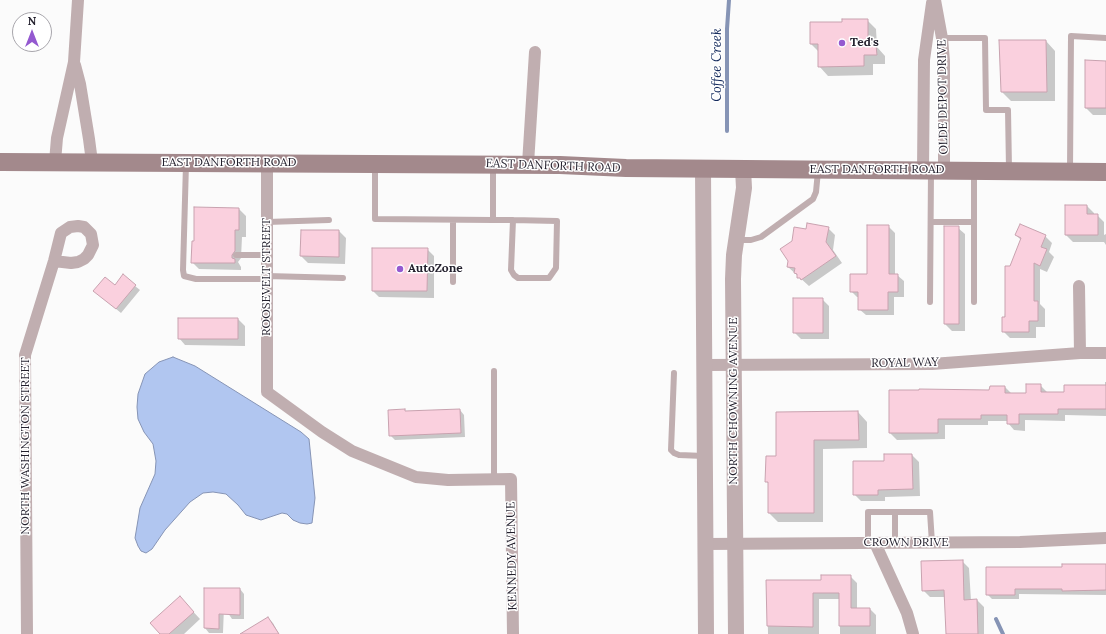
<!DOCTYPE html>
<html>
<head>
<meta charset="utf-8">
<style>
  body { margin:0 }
  #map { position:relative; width:1106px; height:634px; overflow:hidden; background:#fbfbfb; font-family:Lora,serif }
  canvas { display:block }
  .north { position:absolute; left:12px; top:12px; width:40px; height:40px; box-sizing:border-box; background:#fff; border:1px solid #a7a5ab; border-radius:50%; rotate:0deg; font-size:11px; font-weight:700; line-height:16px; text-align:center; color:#221f2c }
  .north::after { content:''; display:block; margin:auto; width:14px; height:18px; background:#9459d0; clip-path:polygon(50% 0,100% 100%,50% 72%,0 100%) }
</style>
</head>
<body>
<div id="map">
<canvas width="1106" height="634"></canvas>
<div class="north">N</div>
</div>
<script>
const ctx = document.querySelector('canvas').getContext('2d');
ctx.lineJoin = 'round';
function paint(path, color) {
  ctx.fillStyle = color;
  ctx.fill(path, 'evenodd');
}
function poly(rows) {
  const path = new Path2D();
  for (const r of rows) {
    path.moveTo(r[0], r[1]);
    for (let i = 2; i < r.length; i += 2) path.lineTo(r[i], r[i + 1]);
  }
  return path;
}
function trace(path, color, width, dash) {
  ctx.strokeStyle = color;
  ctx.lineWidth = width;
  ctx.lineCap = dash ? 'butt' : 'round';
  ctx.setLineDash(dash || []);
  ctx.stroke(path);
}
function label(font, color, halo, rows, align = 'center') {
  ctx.font = font + ' Lora,serif';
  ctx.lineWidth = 3;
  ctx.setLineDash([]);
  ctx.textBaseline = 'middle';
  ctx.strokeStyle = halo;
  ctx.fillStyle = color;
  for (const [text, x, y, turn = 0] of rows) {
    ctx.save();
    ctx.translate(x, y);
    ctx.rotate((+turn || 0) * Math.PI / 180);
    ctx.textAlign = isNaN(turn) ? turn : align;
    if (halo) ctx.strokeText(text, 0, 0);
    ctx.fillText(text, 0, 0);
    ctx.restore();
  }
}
const water = poly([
  [173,357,195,366,301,432,309,439,315,498,312,523,307,524,300,523,293,520,287,514,282,513,261,520,246,515,238,505,226,494,213,492,203,493,190,502,165,530,152,549,146,553,141,551,138,546,135,538,140,508,155,474,156,461,153,444,144,432,138,419,137,407,138,394,145,374,159,362,173,357]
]);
paint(water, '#b1c6f0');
trace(water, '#8694b5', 1);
paint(poly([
  [867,20,876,29,877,47,885,56,885,64,873,64,873,75,828,76,819,66,819,52,811,44,843,23],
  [1046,41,1055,51,1055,101,1011,101,1002,92],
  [1106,62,1106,115,1093,115,1086,108],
  [1066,206,1087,206,1094,213,1094,215,1097,215,1104,222,1104,235,1106,234,1106,245,1104,242,1073,242,1066,235],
  [239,209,246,216,246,237,242,237,241,258,238,262,241,267,241,270,199,269,192,262,195,242],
  [888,226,895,233,895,275,897,275,904,281,904,297,894,297,894,315,866,315,859,309,859,297,857,297,851,291,868,275],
  [828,228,835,235,833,250,842,263,809,286,788,267,807,231],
  [958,228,965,234,965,331,952,331,945,324],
  [339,231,346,238,345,264,308,263,301,256],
  [1016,235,1045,236,1052,243,1049,252,1054,257,1047,272,1040,269,1040,304,1045,309,1045,327,1036,327,1036,338,1010,338,1003,331,1010,267,1021,240],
  [427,249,434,256,434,298,379,297,372,290],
  [115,286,135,286,140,290,121,313,99,295],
  [822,299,829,306,829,339,801,339,794,332],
  [238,319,245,326,245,346,185,345,179,338],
  [1105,382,1106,382,1106,416,1065,415,1065,421,1025,420,1025,431,1014,430,1008,423,1008,421,988,421,988,425,945,425,945,439,897,440,890,433,890,391,990,392,991,387,1005,387,1012,394,1027,394,1040,385,1047,392,1065,393,1105,386],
  [460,410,464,415,465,437,395,440,390,435,406,412],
  [858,412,867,422,867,448,823,449,823,522,778,522,769,513,769,484,766,481,777,457],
  [912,455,919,462,920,496,885,497,885,501,861,501,854,494,885,462],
  [962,561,969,568,971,601,977,600,984,607,984,634,947,634,946,597,930,597,923,590],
  [1106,565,1106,595,1019,594,1019,599,992,599,987,594,1063,568],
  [850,576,857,583,857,609,870,609,876,615,876,634,840,634,840,599,819,599,819,634,768,634,767,581,822,581],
  [240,589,244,594,244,619,232,619,224,607,223,633,209,633,205,628],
  [187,605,200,619,184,634,162,634],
  [268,618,273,623,279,634,245,634]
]), '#0003');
trace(poly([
  [727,131,727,29,729,0],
  [996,619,1003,634]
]), '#8694b5', 4);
const building = poly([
  [842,19,868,19,868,45,876,45,877,55,864,55,864,66,818,67,818,44,810,44,810,22,842,22,842,19],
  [999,40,1046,40,1047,92,1001,92,999,40],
  [1085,60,1106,61,1106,108,1085,108,1085,60],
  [1065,205,1087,205,1087,214,1098,214,1098,235,1065,235,1065,205],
  [194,207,239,208,239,230,235,230,235,251,232,255,232,258,235,259,235,263,191,263,192,241,194,241,194,207],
  [807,223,829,227,826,242,836,256,801,280,800,278,797,278,797,274,794,273,795,268,787,267,788,261,780,249,792,241,794,227,806,229,807,223],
  [1020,224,1046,235,1041,247,1047,249,1040,266,1034,263,1034,301,1038,301,1038,321,1029,321,1029,332,1002,332,1002,317,1005,317,1005,266,1010,266,1021,238,1015,235,1020,224],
  [867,225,889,225,889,274,898,274,898,292,888,292,888,310,858,310,858,292,850,292,850,274,867,274,867,225],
  [944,226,959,226,959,324,944,324,944,226],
  [301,230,339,230,339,257,300,256,301,230],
  [372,248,428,248,427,291,372,291,372,248],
  [123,274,136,285,116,309,93,291,105,277,115,285,123,274],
  [793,298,823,298,823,333,793,333,793,298],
  [178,318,238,318,238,339,178,339,178,318],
  [1026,384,1041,384,1041,392,1064,392,1064,385,1106,385,1106,409,1058,409,1058,414,1019,414,1019,424,1007,424,1007,415,981,415,981,419,938,419,938,433,889,433,889,390,919,390,919,389,989,390,990,386,1005,386,1005,393,1026,393,1026,384],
  [405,409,405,411,460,409,461,433,389,436,388,410,405,409],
  [858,411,859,440,814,440,814,513,768,513,768,482,765,482,766,456,776,456,776,412,858,411],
  [884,454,912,454,913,489,878,490,878,495,853,495,853,461,884,461,884,454],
  [963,560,964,600,977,599,978,634,946,634,944,590,922,591,921,561,963,560],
  [1062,564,1106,564,1106,590,1062,591,1062,589,1015,589,1015,595,986,595,986,567,1062,567,1062,564],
  [821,575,851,575,851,608,870,608,870,626,839,626,839,593,813,593,813,627,767,626,766,580,821,580,821,575],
  [204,588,240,588,240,615,219,614,219,629,204,628,204,588],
  [180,596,194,612,169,634,160,634,150,623,180,596],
  [268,617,279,634,240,634,268,617]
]);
paint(building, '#fad0de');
trace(building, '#c8a2af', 1);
trace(poly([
  [942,38,985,38,986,110,1008,110,1009,169],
  [186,164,183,270,184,276,196,279,267,279],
  [375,165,375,219,493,220,513,220,557,221,556,268,549,278,518,278,514,275,511,270,513,220],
  [1070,170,1071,36,1106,38],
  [974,172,974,302],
  [453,220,453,282],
  [493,220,493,166],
  [267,222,329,220],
  [931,222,974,222],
  [738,240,751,240,761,237,813,199,816,192,818,171],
  [236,255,267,255],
  [267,276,343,278],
  [930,302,931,171],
  [494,371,494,479],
  [674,373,671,450,674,453,679,455,704,456],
  [895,512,895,543],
  [868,543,868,512,930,512,932,543]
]), '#c0aeb0', 6);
trace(poly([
  [935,0,942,38,944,61,944,170],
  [75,65,80,84,89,139,92,162],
  [55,162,57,138,74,62,78,0],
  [267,163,267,392,322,432,352,451,416,477,448,480,511,479,513,634],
  [528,164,535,52],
  [923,170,924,60,932,3],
  [1079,286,1080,353],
  [704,365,932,364,1080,353,1106,353],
  [875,543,907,613,913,634],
  [705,544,1020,542,1106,538],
  [27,634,25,355,54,261,61,233,70,227,78,226,84,227,91,234,93,245,88,255,84,259,78,262,71,263,54,261]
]), '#c0aeb0', 12);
trace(poly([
  [703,169,706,634],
  [736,634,733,279,734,255,744,188,743,169]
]), '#c0aeb0', 16);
trace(poly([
  [0,162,560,165,626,168,1106,172]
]), '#a3898c', 18);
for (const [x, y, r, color] of [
  [842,43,4,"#9459d0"],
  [400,269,4,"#9459d0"]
]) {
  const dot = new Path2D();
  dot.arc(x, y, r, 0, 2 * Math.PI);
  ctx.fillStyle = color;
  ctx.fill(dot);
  trace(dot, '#fff', 1.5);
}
label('bold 12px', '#221f2c', '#fff', [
  ["Ted's",850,43],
  ["AutoZone",408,269]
], 'left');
label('12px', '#221f2c', '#fff', [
  ["OLDE DEPOT DRIVE",943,97,-91],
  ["EAST DANFORTH ROAD",229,163],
  ["EAST DANFORTH ROAD",553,166,2],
  ["EAST DANFORTH ROAD",877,170],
  ["ROOSEVELT STREET",267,277,-90],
  ["ROYAL WAY",905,363,-1],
  ["NORTH CHOWNING AVENUE",734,401,-90],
  ["NORTH WASHINGTON STREET",26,446,-90],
  ["CROWN DRIVE",906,543],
  ["KENNEDY AVENUE",512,556,-91]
]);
label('italic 13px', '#152b5d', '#fff', [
  ["Coffee Creek",717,65,-90]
]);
</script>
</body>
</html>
